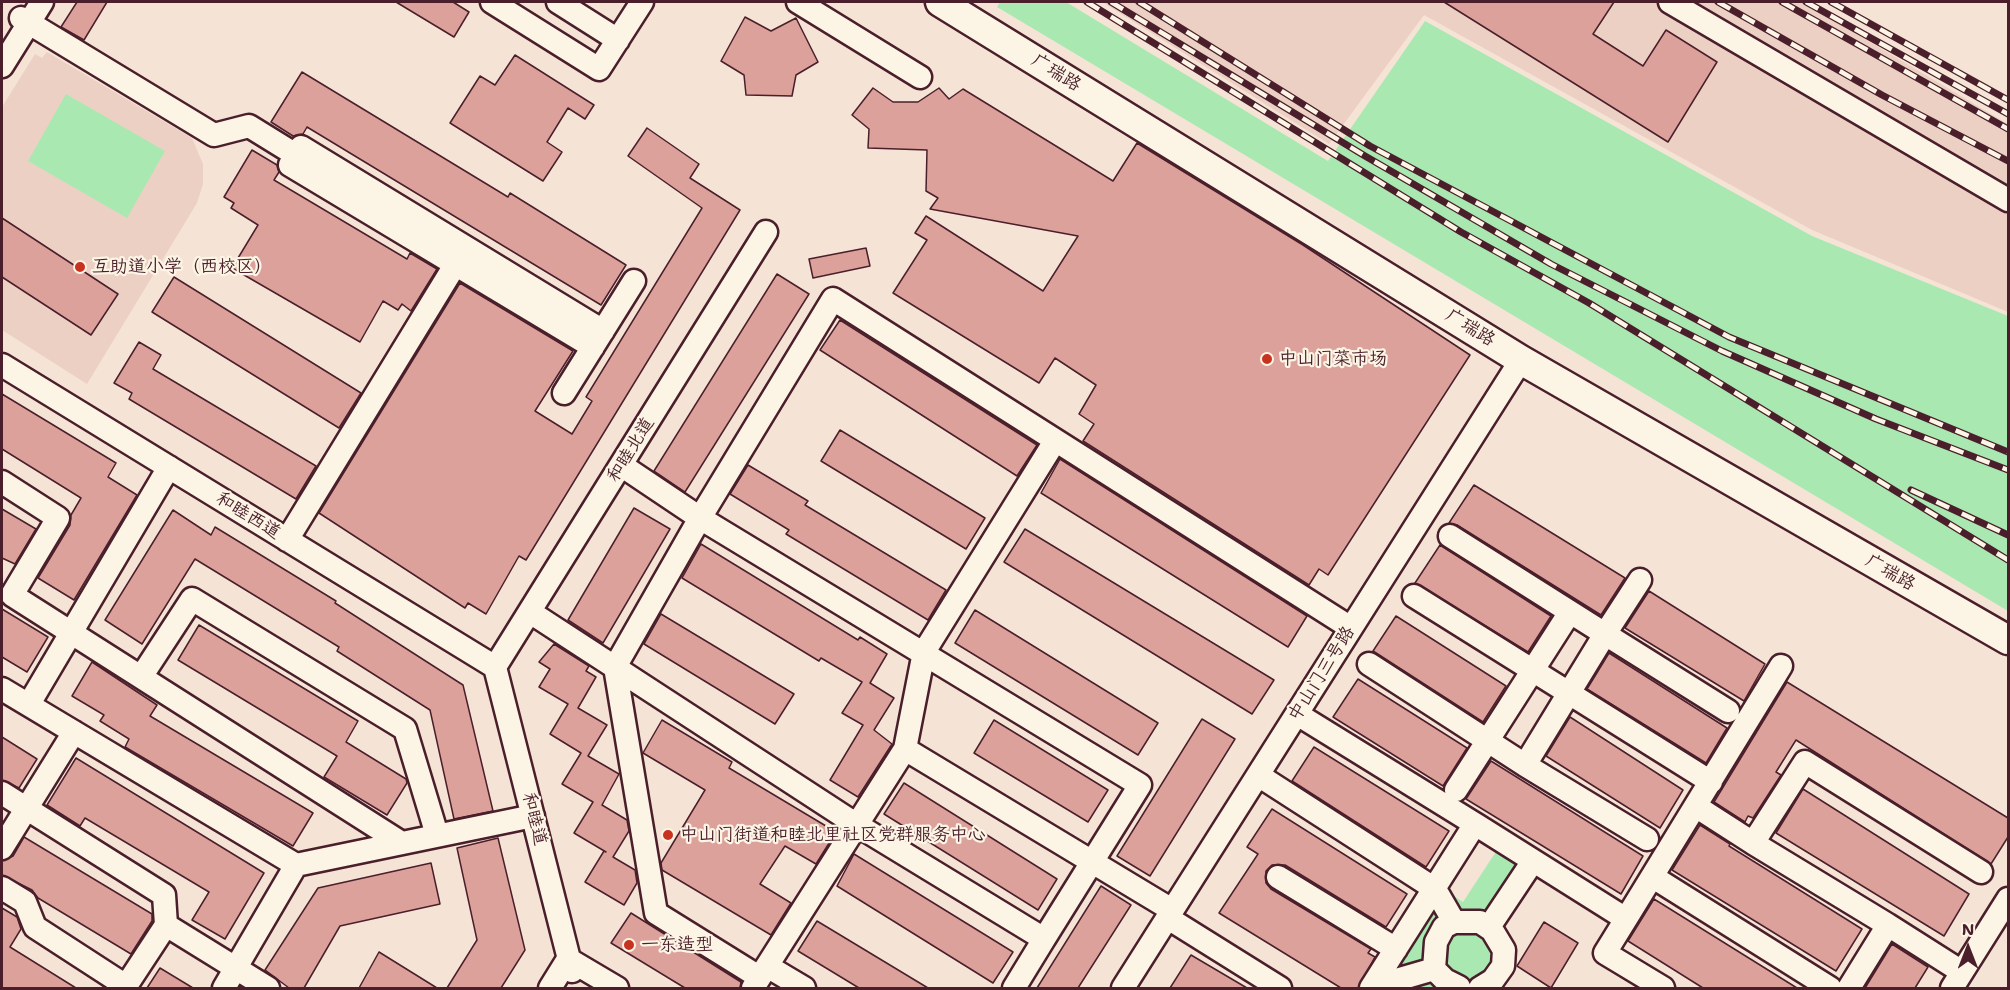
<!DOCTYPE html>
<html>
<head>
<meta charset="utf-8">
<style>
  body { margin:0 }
  #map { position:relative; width:2010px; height:990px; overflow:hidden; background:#f5e4d6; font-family:"Shantell Sans",sans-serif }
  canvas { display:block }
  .frame { position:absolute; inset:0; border:3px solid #4a1f2b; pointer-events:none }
  .north { position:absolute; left:1938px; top:918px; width:60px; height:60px; -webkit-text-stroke:4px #fcf5e5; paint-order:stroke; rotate:0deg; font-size:16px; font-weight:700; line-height:24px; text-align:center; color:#4a1f2b }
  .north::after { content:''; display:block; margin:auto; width:21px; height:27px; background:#4a1f2b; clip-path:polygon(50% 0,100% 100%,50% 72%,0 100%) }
</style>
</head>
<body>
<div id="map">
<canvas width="2010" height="990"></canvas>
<div class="frame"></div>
<div class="north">N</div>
</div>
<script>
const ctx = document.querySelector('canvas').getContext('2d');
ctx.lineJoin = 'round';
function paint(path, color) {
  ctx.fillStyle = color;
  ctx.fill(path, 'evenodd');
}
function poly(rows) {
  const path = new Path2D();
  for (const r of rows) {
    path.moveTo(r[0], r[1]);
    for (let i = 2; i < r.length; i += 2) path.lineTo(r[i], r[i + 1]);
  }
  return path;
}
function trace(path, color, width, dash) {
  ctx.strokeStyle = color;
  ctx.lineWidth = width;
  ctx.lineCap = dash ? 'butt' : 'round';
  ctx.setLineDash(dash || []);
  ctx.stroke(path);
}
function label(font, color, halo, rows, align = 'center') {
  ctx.font = font + ' "Shantell Sans","LXGW WenKai TC",sans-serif';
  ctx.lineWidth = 4.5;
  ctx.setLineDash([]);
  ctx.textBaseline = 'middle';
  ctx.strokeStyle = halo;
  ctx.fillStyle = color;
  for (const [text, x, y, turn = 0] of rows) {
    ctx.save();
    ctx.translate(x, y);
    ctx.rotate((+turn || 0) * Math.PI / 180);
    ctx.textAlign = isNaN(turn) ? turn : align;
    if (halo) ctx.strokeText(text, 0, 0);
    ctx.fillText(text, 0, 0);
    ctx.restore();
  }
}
paint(poly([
  [1102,2,1803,2,2008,124,2008,312,1812,230,1424,15,1329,144],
  [47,52,192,138,203,164,203,184,197,203,87,384,2,330,2,107,35,54,42,58]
]), '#edd0c4');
paint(poly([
  [1000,2,1066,2,1328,161,1425,21,1812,236,2008,316,2008,611,997,7],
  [66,94,165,151,127,218,28,161],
  [1499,847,1525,864,1488,919,1504,936,1498,988,1381,988,1443,889,1463,902]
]), '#a9e9b1');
const building = poly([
  [77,2,107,2,84,40,61,27,77,2],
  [396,2,453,2,469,12,454,37,396,2],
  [1444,2,1614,2,1593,34,1643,66,1666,30,1717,62,1668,142,1444,2],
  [745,17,771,31,796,18,818,62,796,75,792,96,746,95,744,75,721,61,745,17],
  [515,55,594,105,585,119,568,108,547,142,562,152,543,181,450,123,480,76,495,85,515,55],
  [302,72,508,197,510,193,626,265,601,305,307,127,303,134,293,136,271,122,302,72],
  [873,88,893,102,918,102,939,88,949,99,963,89,1113,181,1137,143,1303,245,1470,355,1328,575,1319,569,1309,585,1083,441,1094,424,1079,414,1096,385,1055,358,1039,383,893,293,927,240,915,233,926,216,1043,291,1078,236,930,209,938,198,926,191,927,150,868,148,869,129,852,115,873,88],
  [647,128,699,164,690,178,740,210,526,560,519,556,486,614,468,603,465,608,319,513,460,283,573,351,535,411,572,434,592,401,586,397,702,208,628,156,647,128],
  [252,150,277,165,279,172,274,180,407,259,410,253,437,269,411,311,402,304,398,310,383,301,360,342,232,268,258,225,231,208,234,203,224,197,252,150],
  [2,218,118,294,91,335,2,277,2,218],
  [866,248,870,266,813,278,809,259,866,248],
  [777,274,809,294,685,492,654,471,777,274],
  [174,277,361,393,339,428,152,312,174,277],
  [840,320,1037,445,1017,476,820,350,840,320],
  [139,342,161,355,153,369,316,466,296,499,129,399,132,393,114,383,139,342],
  [2,394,116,463,108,477,137,495,74,600,38,578,70,525,71,515,81,498,2,449,2,394],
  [840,430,985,518,966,549,821,461,840,430],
  [1060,459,1307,616,1288,647,1041,493,1060,459],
  [748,465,808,501,805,505,946,590,928,620,786,534,789,530,730,494,748,465],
  [1474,485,1625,578,1601,615,1457,525,1449,523,1474,485],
  [634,508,670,529,603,643,568,620,634,508],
  [2,509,36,529,15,564,2,558,2,509],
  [173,510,211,535,215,527,336,601,335,603,463,685,493,811,454,819,430,710,337,651,339,647,195,559,142,644,105,620,173,510],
  [1025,529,1274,680,1252,714,1004,562,1025,529],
  [701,544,858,640,860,637,887,654,870,683,894,698,874,730,892,744,858,797,830,780,863,725,842,713,862,682,821,658,819,661,682,578,701,544],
  [1440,545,1551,616,1528,652,1415,583,1440,545],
  [1649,591,1765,664,1744,701,1625,628,1649,591],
  [2,609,48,637,27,672,2,657,2,609],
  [975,610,1158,723,1138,755,955,643,975,610],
  [661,614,794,694,775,724,644,644,661,614],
  [1396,616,1506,686,1483,722,1373,651,1396,616],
  [199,625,358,721,346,742,406,779,407,783,387,815,324,777,337,756,178,660,199,625],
  [554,644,589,666,586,671,596,677,578,708,607,725,588,756,619,774,602,805,627,820,629,831,613,857,635,870,637,883,624,905,585,882,604,851,606,852,574,833,593,802,562,784,581,753,550,734,568,704,539,687,550,669,539,662,554,644],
  [1609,653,1727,728,1706,763,1587,689,1609,653],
  [92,662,157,705,150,716,313,813,293,846,125,747,129,739,100,721,104,715,72,696,92,662],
  [1358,679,1467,748,1443,786,1333,717,1358,679],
  [1787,682,2008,818,2008,837,1991,864,1796,740,1776,772,1781,775,1753,818,1748,816,1745,822,1714,802,1787,682],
  [1570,717,1683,790,1660,828,1546,756,1570,717],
  [1202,719,1235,739,1150,876,1117,856,1202,719],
  [662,720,732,762,729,768,836,832,816,864,785,846,760,884,791,903,771,935,662,870,661,863,705,790,643,753,662,720],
  [994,720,1108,790,1088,822,974,753,994,720],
  [2,737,37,759,19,788,2,780,2,737],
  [1314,747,1449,831,1426,867,1292,781,1314,747],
  [76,758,264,873,225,939,192,920,209,892,85,818,80,826,47,805,76,758],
  [1491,761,1643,856,1621,894,1466,799,1491,761],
  [904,783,1057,879,1038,910,884,814,904,783],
  [1803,789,1969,894,1944,936,1776,833,1803,789],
  [1272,809,1407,894,1386,927,1285,865,1272,865,1266,871,1266,883,1271,889,1371,949,1368,953,1375,957,1358,988,1341,988,1219,913,1258,854,1247,847,1272,809],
  [1700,825,1730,844,1729,846,1862,929,1836,971,1672,870,1700,825],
  [24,837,152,914,152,921,131,954,38,898,32,890,2,875,2,861,13,856,24,837],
  [498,838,525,950,501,988,447,988,477,940,457,848,498,838],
  [854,854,1013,952,993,983,837,886,854,854],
  [431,863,440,904,340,926,304,988,289,988,265,970,318,888,431,863],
  [1101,886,1131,905,1078,988,1037,988,1101,886],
  [1654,899,1797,988,1703,988,1628,941,1654,899],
  [2,908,17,917,21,929,10,947,76,988,2,988,2,908],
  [631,913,741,982,740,988,685,988,611,943,631,913],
  [817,921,928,988,859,988,798,951,817,921],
  [1544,922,1578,943,1551,988,1517,966,1544,922],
  [1892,944,1928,967,1915,988,1865,988,1892,944],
  [379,952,437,988,359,988,379,952],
  [1191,955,1247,988,1170,988,1191,955],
  [160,968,193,988,147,988,160,968]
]);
paint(building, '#dba19a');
trace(building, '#4a1f2b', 1.5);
const minor = poly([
  [492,2,599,69,642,2],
  [558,2,618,40],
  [798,2,920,77],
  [1670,2,2008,200],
  [21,18,214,135,249,126,296,155,301,147,603,331],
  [2,66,42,2],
  [296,155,290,165,593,347],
  [2,365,495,667],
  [564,393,634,281],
  [2,482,58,518,12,595,400,842],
  [1450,536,1605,634,1525,765,1647,839],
  [287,540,463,252],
  [1640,580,1605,634,1728,711],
  [1414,596,1711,782],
  [530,612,857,825,1044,939,1140,785,700,518,621,465],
  [1369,664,1525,765],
  [495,667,766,232],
  [495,667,572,971],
  [141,677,192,599,405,729,437,835],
  [2,689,296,865,224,988],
  [29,704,169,467],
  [1297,714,1475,824],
  [905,749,1172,910],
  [1258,775,1435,889,1454,922,1480,922,1492,930,1504,950,1503,966,1493,980,1480,988],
  [1456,790,1570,612],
  [2,793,164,895,166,925,126,986,35,927,25,902,2,888],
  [1697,807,1753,843],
  [2,848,74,732],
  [296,865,533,816],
  [1278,877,1396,949],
  [1653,877,1830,988],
  [1168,918,1280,988],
  [1626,919,1605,953,1663,988],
  [1454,922,1444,927,1436,942,1434,969,1445,980,1459,987],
  [166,925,268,988],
  [1888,925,1962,972],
  [1489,927,1533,861],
  [568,959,617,988],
  [767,966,804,988],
  [759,977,656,913,615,667,700,518,833,299,1351,628],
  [1372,987,1434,969],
  [550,988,568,959],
  [753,988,905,749,924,652,1055,441],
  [1014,988,1044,939],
  [1123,988,1521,360],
  [1371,988,1475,824,1626,919,1781,666],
  [1849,988,1888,925,1753,843,1805,762,1981,872],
  [1952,988,2008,899]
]);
const major = poly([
  [940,2,1521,360,2008,640]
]);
trace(minor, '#4a1f2b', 27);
trace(major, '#4a1f2b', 33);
trace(minor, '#fcf5e5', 22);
trace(major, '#fcf5e5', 28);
const rail = poly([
  [1087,2,1461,232,1589,303,2008,560],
  [1111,2,1365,156,1551,264,1722,351,1876,419,2008,470],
  [1139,2,1370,146,1729,337,2008,452],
  [1718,2,1882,95,2008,161],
  [1782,2,2008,129],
  [1806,2,2008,114],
  [1831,2,2008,100],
  [1911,490,2008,535]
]);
trace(rail, '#4a1f2b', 7);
trace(rail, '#fcf5e5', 4.5, [14]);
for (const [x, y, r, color] of [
  [80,267,6,"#c8321e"],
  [1267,359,6,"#c8321e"],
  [668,835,6,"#c8321e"],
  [629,945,6,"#c8321e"]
]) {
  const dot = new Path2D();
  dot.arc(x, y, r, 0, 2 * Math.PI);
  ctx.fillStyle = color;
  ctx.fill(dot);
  trace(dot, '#fcf5e5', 2);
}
label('18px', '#4a1f2b', '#fcf5e5', [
  ["广瑞路",1056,73,32],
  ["广瑞路",1470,328,32],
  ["和睦北道",631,450,-58],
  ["和睦西道",248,516,32],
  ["广瑞路",1890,573,30],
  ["中山门三号路",1322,674,-58],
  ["和睦道",534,819,76]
]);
label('18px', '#4a1f2b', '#fcf5e5', [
  ["互助道小学（西校区）",92,267],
  ["中山门菜市场",1279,359],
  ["中山门街道和睦北里社区党群服务中心",680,835],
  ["一东造型",641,945]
], 'left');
</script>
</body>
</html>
